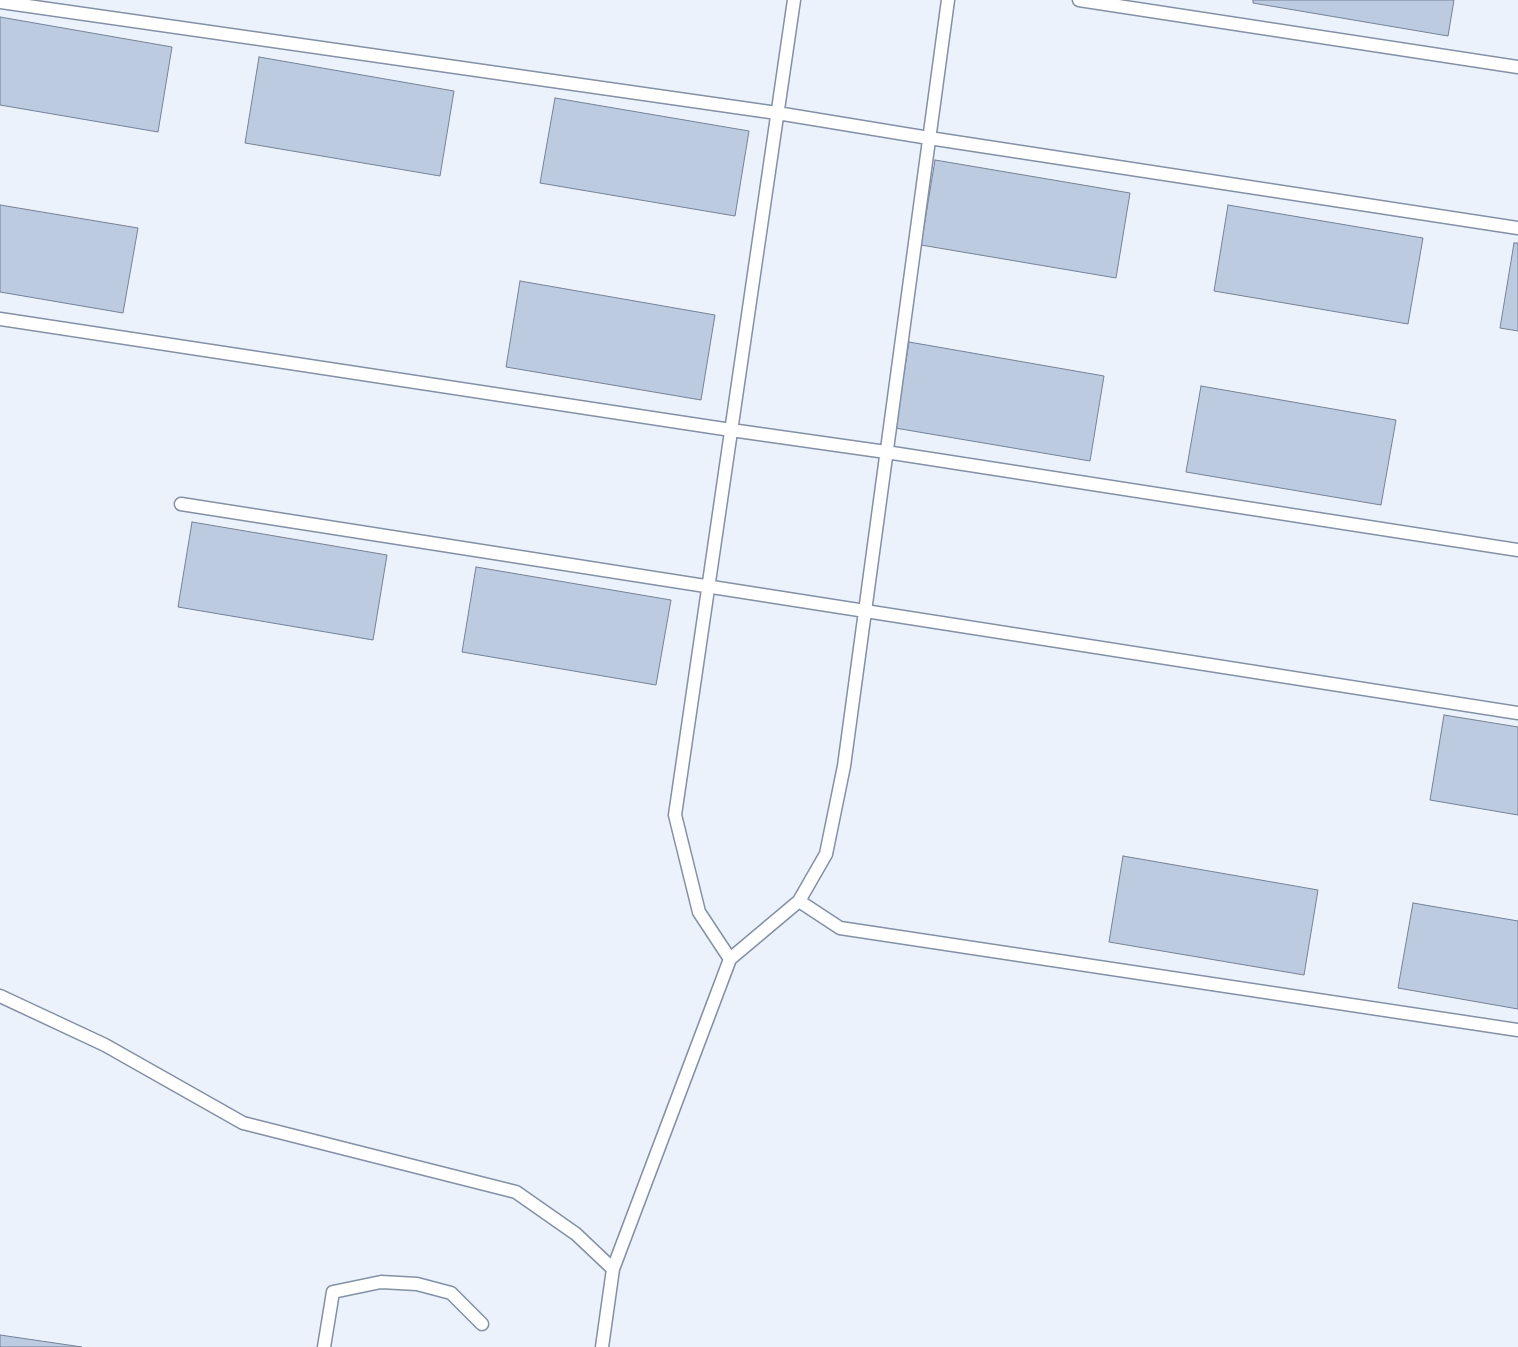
<!DOCTYPE html>
<html>
<head>
<meta charset="utf-8">
<style>
  body { margin:0 }
  canvas { display:block; background:#ecf2fb }
</style>
</head>
<body>
<canvas width="1518" height="1347"></canvas>
<script>
const ctx = document.querySelector('canvas').getContext('2d');
ctx.lineJoin = 'round';
function paint(path, color) {
  ctx.fillStyle = color;
  ctx.fill(path, 'evenodd');
}
function poly(rows) {
  const path = new Path2D();
  for (const r of rows) {
    path.moveTo(r[0], r[1]);
    for (let i = 2; i < r.length; i += 2) path.lineTo(r[i], r[i + 1]);
  }
  return path;
}
function trace(path, color, width, dash) {
  ctx.strokeStyle = color;
  ctx.lineWidth = width;
  ctx.lineCap = dash ? 'butt' : 'round';
  ctx.setLineDash(dash || []);
  ctx.stroke(path);
}
const building = poly([
  [1253,0,1454,0,1448,36,1253,3,1253,0],
  [0,17,172,47,158,132,0,105,0,17],
  [259,57,454,91,440,176,245,143,259,57],
  [555,98,749,131,735,216,540,183,555,98],
  [935,160,1130,193,1116,278,921,245,935,160],
  [0,205,138,228,123,313,0,292,0,205],
  [1228,205,1423,238,1408,324,1214,291,1228,205],
  [1514,243,1518,243,1518,331,1500,328,1514,243],
  [520,281,715,315,701,400,506,367,520,281],
  [909,342,1104,376,1090,461,895,428,909,342],
  [1201,386,1396,420,1381,505,1186,472,1201,386],
  [192,522,387,555,373,640,178,607,192,522],
  [476,567,671,600,656,685,462,652,476,567],
  [1444,715,1518,727,1518,815,1430,800,1444,715],
  [1123,856,1318,890,1304,975,1109,942,1123,856],
  [1413,903,1518,921,1518,1009,1398,988,1413,903],
  [0,1335,82,1347,0,1347,0,1335]
]);
paint(building, '#bdcbe1');
trace(building, '#758296', 1);
const lane = poly([
  [1079,0,1518,67],
  [0,2,777,113,929,138,1518,228],
  [0,319,731,430,886,452,1518,550],
  [181,504,1518,713],
  [799,901,840,928,1518,1030],
  [730,959,699,912,675,815,794,0],
  [0,996,105,1045,243,1123,516,1192,576,1234,613,1269],
  [324,1347,333,1292,381,1282,417,1284,451,1293,482,1324],
  [602,1347,613,1269,730,959,799,901,826,854,844,766,948,0]
]);
trace(lane, '#8390a5', 15);
trace(lane, '#fff', 12);
</script>
</body>
</html>
